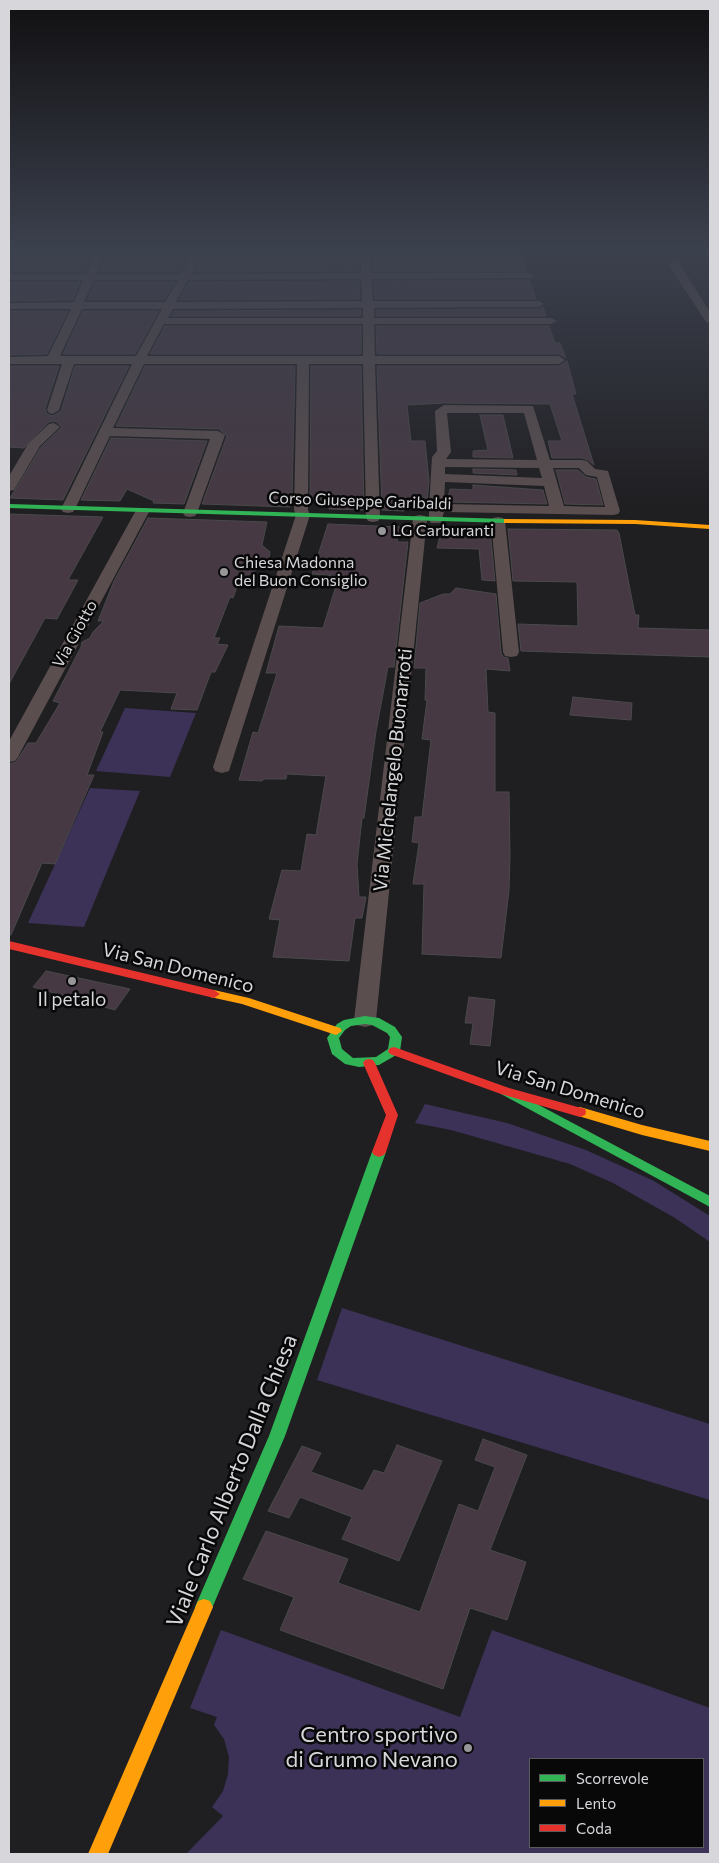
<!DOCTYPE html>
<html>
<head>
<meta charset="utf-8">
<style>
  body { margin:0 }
  #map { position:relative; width:719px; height:1863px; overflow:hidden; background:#1f1e21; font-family:Commissioner,sans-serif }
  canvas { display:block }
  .frame { position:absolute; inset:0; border:10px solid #d7d6da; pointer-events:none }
  .legend { position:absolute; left:529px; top:1758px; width:175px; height:90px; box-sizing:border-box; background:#080809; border:1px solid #5b5a5d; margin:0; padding:6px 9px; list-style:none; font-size:15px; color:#d7d6da }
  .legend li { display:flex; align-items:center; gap:10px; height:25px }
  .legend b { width:25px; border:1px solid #5b5a5d }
</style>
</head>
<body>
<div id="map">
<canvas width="719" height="1863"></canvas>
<div class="frame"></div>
<ul class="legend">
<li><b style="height:6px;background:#30b455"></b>Scorrevole</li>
<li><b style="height:6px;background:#ff9f0a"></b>Lento</li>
<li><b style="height:6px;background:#e5322d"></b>Coda</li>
</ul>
</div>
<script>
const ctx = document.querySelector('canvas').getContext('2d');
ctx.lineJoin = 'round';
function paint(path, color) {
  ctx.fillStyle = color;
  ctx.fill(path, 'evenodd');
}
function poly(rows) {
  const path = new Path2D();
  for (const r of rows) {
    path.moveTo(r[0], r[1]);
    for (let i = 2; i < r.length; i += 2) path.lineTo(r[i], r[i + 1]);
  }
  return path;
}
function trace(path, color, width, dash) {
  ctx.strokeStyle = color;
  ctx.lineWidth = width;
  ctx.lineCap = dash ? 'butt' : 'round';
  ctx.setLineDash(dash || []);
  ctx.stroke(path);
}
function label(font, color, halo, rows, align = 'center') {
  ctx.font = font + ' Commissioner,sans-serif';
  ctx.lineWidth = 5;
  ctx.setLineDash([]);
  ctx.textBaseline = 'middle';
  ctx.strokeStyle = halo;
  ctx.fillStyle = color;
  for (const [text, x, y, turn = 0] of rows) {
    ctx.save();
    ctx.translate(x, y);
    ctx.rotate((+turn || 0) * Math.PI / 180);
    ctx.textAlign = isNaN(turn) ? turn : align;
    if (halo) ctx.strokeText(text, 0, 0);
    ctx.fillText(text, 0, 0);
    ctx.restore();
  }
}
paint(poly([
  [125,708,196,713,170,777,96,771],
  [90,788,140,791,84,927,28,923],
  [425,1104,507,1123,586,1150,654,1181,710,1216,710,1242,675,1218,613,1183,570,1164,451,1130,415,1123],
  [342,1308,710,1424,710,1500,317,1380],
  [221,1630,460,1717,492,1630,710,1708,710,1854,186,1854,223,1816,212,1807,223,1791,228,1774,229,1757,224,1739,214,1725,217,1717,190,1708],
  [703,1759,703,1847,530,1847,530,1759]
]), '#3c3257');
const building = poly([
  [9,252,93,252,85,272,9,272,9,252],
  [107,252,191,252,180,272,99,272,107,252],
  [205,252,358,252,359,271,195,272,205,252],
  [372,252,518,252,526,271,373,271,372,252],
  [529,280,536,299,375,299,374,281,529,280],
  [359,281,360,299,179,300,189,282,359,281],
  [9,282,80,282,73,300,9,301,9,282],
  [95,282,175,282,164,300,87,300,95,282],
  [543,307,546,316,376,316,376,310,539,309,543,307],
  [361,310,361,316,171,316,174,311,361,310],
  [9,311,68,311,47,354,9,355,9,311],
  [83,311,159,311,135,354,63,354,83,311],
  [165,326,361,326,361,354,150,354,165,326],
  [376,326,549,326,555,343,560,343,566,358,559,354,377,354,376,326],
  [567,361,576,394,572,394,594,465,588,460,582,458,552,458,548,441,562,441,550,404,444,403,407,405,411,441,425,441,429,481,427,503,405,504,404,511,382,510,377,366,559,366,567,361],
  [9,366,59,366,45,409,47,414,53,416,61,411,75,366,129,366,63,500,10,498,41,447,62,427,55,421,49,422,24,448,9,447,9,366],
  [145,366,295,366,292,499,290,499,290,507,202,504,227,436,219,429,116,426,145,366],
  [311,366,361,366,364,510,329,509,329,500,310,499,311,366],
  [480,415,503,415,513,458,473,457,473,451,488,450,480,415],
  [111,438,207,441,184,504,153,503,154,501,127,489,120,501,81,500,111,438],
  [473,469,516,470,517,475,473,473,473,469],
  [556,470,578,470,586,477,596,479,603,505,565,504,556,470],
  [473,485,543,490,547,504,447,502,450,489,473,490,473,485],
  [9,514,103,517,68,580,78,580,57,619,45,618,9,684,9,514],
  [148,518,267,522,262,545,270,552,268,563,239,581,233,598,230,597,214,638,220,638,217,644,228,645,215,672,211,672,197,710,171,709,177,693,120,690,100,732,103,732,87,775,94,775,59,855,55,864,42,863,11,935,9,934,9,764,16,762,28,743,36,743,60,703,53,701,81,647,82,642,90,638,93,632,104,621,98,621,114,581,148,518],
  [328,524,400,527,397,542,408,542,394,667,388,667,376,731,364,818,362,818,357,864,359,897,366,897,362,918,355,918,349,961,273,957,280,920,269,919,282,870,301,871,307,834,316,835,326,776,287,774,286,779,264,779,262,781,239,780,253,732,258,733,277,673,266,673,279,626,323,628,339,576,312,574,328,524],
  [442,528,490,529,495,581,482,580,479,549,437,548,442,528],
  [508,529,617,530,619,533,635,615,639,615,638,628,710,630,710,657,521,651,518,624,578,626,577,582,513,581,508,529],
  [456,588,496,594,501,652,503,657,508,658,510,671,486,669,488,712,495,713,495,792,509,792,510,856,509,890,501,958,422,954,424,884,413,884,419,843,412,842,415,817,422,817,431,740,422,739,427,700,425,700,426,668,414,668,420,603,443,594,450,594,456,588],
  [573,697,632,703,631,720,570,715,573,697],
  [46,971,130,989,115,1010,33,987,46,971],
  [469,997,495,1000,490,1046,470,1044,473,1023,465,1023,469,997],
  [483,1439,527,1455,490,1550,526,1562,507,1620,470,1608,443,1689,280,1630,294,1597,243,1579,266,1531,348,1559,338,1583,420,1612,459,1504,478,1511,495,1467,475,1460,483,1439],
  [397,1445,442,1461,399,1561,342,1539,352,1517,300,1497,289,1518,268,1511,302,1446,321,1453,311,1472,363,1491,374,1470,384,1473,397,1445]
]);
paint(building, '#463943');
trace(building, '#4a494b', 1);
paint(poly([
  [95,252,105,252,96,274,181,274,193,252,203,252,192,274,361,273,360,252,370,252,371,273,528,273,532,274,533,276,532,278,372,279,373,301,539,301,544,304,539,307,374,308,374,318,551,318,557,321,551,324,374,324,375,356,559,356,565,360,559,364,375,364,380,518,378,521,373,522,368,521,366,518,363,364,309,364,308,510,310,515,229,771,222,773,215,771,213,767,296,515,294,510,297,364,144,364,113,428,218,431,225,435,197,513,195,516,190,517,185,516,183,513,210,439,110,436,75,509,73,512,68,513,63,512,61,509,132,364,74,364,59,410,53,414,49,413,47,410,62,364,9,364,9,357,48,356,71,309,9,309,9,303,74,302,83,280,9,280,9,274,86,274,95,252],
  [361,279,362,301,176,302,188,280,361,279],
  [94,280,178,280,165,302,84,302,94,280],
  [363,308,363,318,168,318,173,309,363,308],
  [82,309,162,309,136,356,60,356,82,309],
  [164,324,363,324,363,356,147,356,164,324],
  [674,260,678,261,710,312,710,323,706,322,674,273,669,263,674,260],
  [444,405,533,406,550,460,582,460,587,461,595,469,608,471,620,511,618,514,613,515,444,512,441,523,431,523,429,520,429,508,432,457,437,451,435,411,444,405],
  [447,413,524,413,537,460,446,459,451,452,447,413],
  [445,467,539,468,542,478,445,474,445,467],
  [553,468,579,468,586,475,597,477,605,507,564,506,553,468],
  [445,482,544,486,549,506,444,504,445,482],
  [54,423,60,427,40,446,14,490,9,491,9,476,28,444,49,424,54,423],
  [142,508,147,509,149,512,18,757,15,761,9,762,9,741,135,512,137,509,142,508],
  [420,515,425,516,427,519,376,1020,373,1025,365,1027,357,1025,354,1020,413,519,415,516,420,515],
  [498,517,503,518,505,521,519,652,517,656,511,657,505,656,503,652,491,521,493,518,498,517]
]), '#5a4e4f');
paint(poly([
  [9,504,507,519,511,521,507,523,9,508,9,504],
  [365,1016,379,1018,395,1027,402,1037,400,1051,398,1054,379,1065,359,1067,345,1064,332,1054,327,1038,337,1024,344,1020,365,1016],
  [365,1024,372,1025,387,1033,390,1037,388,1049,376,1057,353,1058,342,1049,339,1038,345,1030,351,1026,365,1024],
  [505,1087,710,1196,710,1207,501,1094,499,1091,501,1088,505,1087],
  [379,1147,384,1149,386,1152,285,1436,210,1613,204,1615,198,1613,195,1607,269,1436,372,1152,374,1149,379,1147]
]), '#30b455');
paint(poly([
  [504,519,635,520,710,525,710,529,635,524,507,523,504,523,504,519],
  [214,990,249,998,340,1028,342,1031,336,1035,242,1004,210,997,208,994,210,991,214,990],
  [580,1107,642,1125,710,1141,710,1151,642,1135,575,1115,574,1112,575,1109,580,1107],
  [204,1599,210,1601,213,1607,108,1854,88,1854,198,1601,204,1599]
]), '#ff9f0a');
paint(poly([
  [9,941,214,990,220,994,214,998,9,949,9,941],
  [394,1047,509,1088,585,1109,586,1112,585,1115,580,1117,501,1094,390,1054,388,1051,390,1048,394,1047],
  [369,1059,373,1060,375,1063,398,1115,386,1152,384,1155,379,1157,374,1155,372,1152,386,1115,363,1063,365,1060,369,1059]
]), '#e5322d');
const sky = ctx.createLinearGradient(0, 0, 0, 512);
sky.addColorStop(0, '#111012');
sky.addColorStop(0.49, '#3c414e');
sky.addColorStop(1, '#3c414e00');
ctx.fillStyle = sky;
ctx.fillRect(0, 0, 719, 512);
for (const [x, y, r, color] of [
  [382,531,5,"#979699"],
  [224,572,5,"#979699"],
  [72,981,5,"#979699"],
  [468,1748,5,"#979699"]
]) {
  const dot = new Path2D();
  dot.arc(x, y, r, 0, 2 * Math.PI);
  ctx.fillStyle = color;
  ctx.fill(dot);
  trace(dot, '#080809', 2);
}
label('16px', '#d7d6da', '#080809', [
  ["Corso Giuseppe Garibaldi",360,501,2],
  ["Via Giotto",75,634,-61]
]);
label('16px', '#d7d6da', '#080809', [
  ["LG Carburanti",392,531],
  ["Chiesa Madonna",234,563],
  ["del Buon Consiglio",234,581]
], 'left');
label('19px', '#d7d6da', '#080809', [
  ["Via Michelangelo Buonarroti",393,770,-84],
  ["Via San Domenico",178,968,14],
  ["Via San Domenico",570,1090,17]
]);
label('19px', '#d7d6da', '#080809', [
  ["Il petalo",72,1000]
]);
label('22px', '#d7d6da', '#080809', [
  ["Viale Carlo Alberto Dalla Chiesa",232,1481,-68]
]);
label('22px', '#d7d6da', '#080809', [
  ["Centro sportivo",458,1735],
  ["di Grumo Nevano",458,1760]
], 'right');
</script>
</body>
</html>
